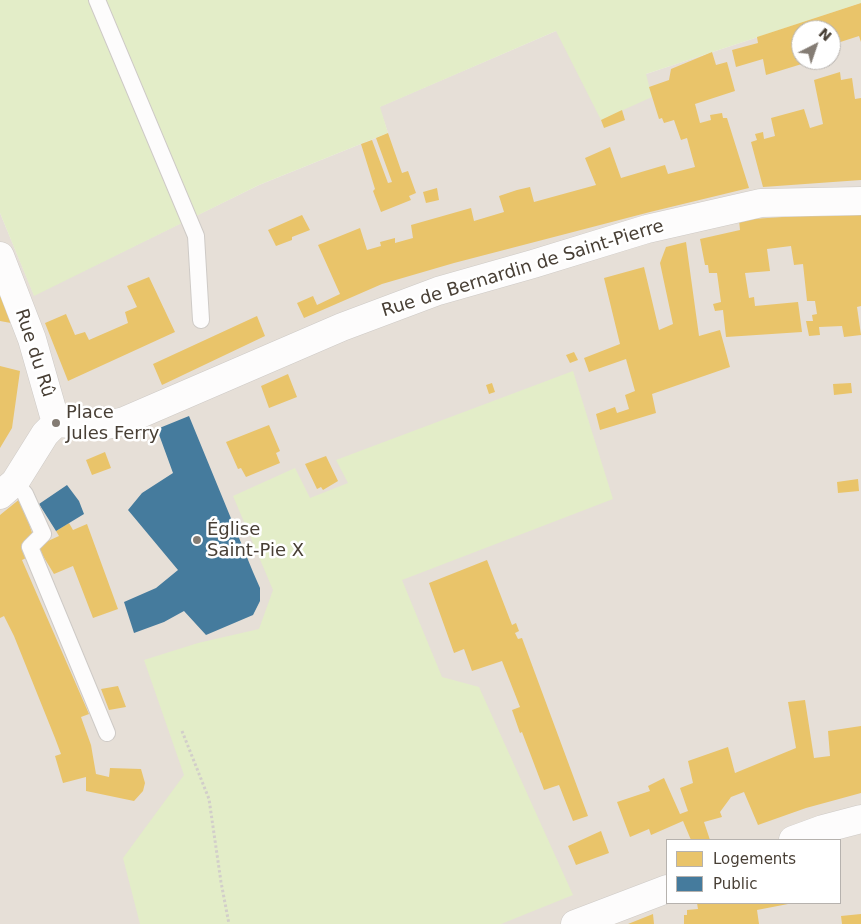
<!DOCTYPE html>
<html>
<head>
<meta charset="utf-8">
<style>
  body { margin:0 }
  #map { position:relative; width:861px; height:924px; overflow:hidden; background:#f2eeea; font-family:"DejaVu Sans",sans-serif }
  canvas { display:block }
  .legend { position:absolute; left:666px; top:839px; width:175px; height:65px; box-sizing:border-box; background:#fff; border:1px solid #b6b2ae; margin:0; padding:6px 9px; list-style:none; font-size:15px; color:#483f35 }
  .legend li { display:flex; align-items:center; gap:10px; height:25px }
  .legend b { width:25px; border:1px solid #b6b2ae }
  .north { position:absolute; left:791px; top:20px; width:50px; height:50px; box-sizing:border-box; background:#fff; border:1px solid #b6b2ae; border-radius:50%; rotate:41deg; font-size:14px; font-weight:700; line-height:20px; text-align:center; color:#483f35 }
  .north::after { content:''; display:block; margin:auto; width:18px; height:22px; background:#847c74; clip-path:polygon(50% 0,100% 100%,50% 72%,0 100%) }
</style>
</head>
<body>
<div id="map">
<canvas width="861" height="924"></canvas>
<ul class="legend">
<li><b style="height:14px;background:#e9c46a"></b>Logements</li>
<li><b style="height:14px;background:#457b9d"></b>Public</li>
</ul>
<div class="north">N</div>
</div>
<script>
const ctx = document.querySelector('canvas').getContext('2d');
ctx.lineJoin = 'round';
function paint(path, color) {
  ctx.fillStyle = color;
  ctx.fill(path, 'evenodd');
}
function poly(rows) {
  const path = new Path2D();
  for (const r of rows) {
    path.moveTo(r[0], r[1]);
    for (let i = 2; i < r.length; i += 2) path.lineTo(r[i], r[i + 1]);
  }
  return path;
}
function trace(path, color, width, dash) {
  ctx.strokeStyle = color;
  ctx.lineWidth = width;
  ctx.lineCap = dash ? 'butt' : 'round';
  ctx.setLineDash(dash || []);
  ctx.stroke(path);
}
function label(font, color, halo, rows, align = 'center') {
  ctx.font = font + ' "DejaVu Sans",sans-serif';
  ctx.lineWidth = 5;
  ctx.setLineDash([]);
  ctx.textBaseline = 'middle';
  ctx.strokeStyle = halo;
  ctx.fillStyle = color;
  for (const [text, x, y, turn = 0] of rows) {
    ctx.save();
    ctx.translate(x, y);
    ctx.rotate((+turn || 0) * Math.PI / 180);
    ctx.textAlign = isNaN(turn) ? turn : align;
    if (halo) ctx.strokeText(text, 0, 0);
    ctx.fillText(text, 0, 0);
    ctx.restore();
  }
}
paint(poly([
  [861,3,861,924,0,924,0,213,34,295,259,185,388,133,379,107,556,31,646,74],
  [801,30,831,30,831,60,801,60],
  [667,840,840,840,840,903,667,903]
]), '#e6dfd7');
paint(poly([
  [0,0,861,0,861,3,646,74,652,97,601,120,556,31,380,107,388,133,259,185,34,296,0,213],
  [573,371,613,499,402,580,442,677,479,687,573,895,501,924,140,924,123,858,184,775,144,660,198,643,259,629,273,590,233,496,295,468,310,498,348,483,336,460]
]), '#e3edc8');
paint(poly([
  [861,3,861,42,859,36,831,45,831,30,801,30,801,60,804,60,805,63,766,75,763,59,736,67,732,50,758,43,757,37],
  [712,52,716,65,727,62,735,91,695,104,700,123,711,120,710,115,722,113,723,118,727,118,749,188,650,212,454,263,382,284,304,318,297,303,313,296,317,305,340,294,318,245,360,228,367,250,381,246,380,242,395,238,395,243,413,238,411,225,471,208,474,221,504,212,499,196,517,190,530,187,534,202,596,185,585,158,610,147,621,178,665,165,668,174,695,167,687,138,681,140,674,120,664,123,662,118,659,119,649,87,669,80,671,69],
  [840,72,841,80,852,78,855,99,861,98,861,180,763,187,751,142,757,140,755,134,763,132,764,139,775,136,771,118,804,109,810,128,823,124,814,80],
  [622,110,625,120,604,128,601,120],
  [388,133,402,173,408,171,416,193,409,196,411,200,381,212,373,191,375,189,361,144,372,140,388,183,392,182,376,138],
  [437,188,439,200,426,203,423,192],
  [825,214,861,214,861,306,857,307,861,335,844,337,842,326,819,327,820,335,809,336,806,321,813,321,812,315,817,314,815,301,807,301,803,264,794,265,791,246,767,249,770,271,745,273,749,298,754,297,755,306,798,302,802,332,726,337,723,310,715,311,713,304,721,302,717,273,709,273,708,265,705,265,700,239,740,230,739,220],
  [302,215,310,230,292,237,292,240,276,246,268,230],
  [686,242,699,336,720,330,730,367,652,394,656,413,600,430,596,414,615,407,617,413,629,409,625,395,635,391,626,359,589,372,584,358,620,344,604,278,644,267,659,330,673,324,660,263,666,247],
  [149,277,175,332,68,381,45,323,66,314,75,335,85,332,89,340,128,323,125,312,137,307,127,286],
  [0,295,11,323,0,321],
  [257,316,265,336,162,385,153,364],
  [574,352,578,360,570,363,566,355],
  [0,366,20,371,12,428,0,448],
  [288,374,297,397,269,408,261,386],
  [492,383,495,392,489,394,486,385],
  [851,383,852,393,834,395,833,384],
  [269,425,280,451,276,453,280,463,246,477,241,468,238,469,226,442],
  [105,452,111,468,92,475,86,460],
  [326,456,338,481,323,490,321,487,317,489,305,464],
  [858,479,859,491,838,493,837,482],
  [21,498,33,536,23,542,23,550,26,558,22,560,89,714,81,717,91,745,96,774,109,777,110,768,141,769,145,783,143,791,134,801,86,791,86,777,63,783,55,756,61,754,55,738,14,636,4,616,0,618,0,515],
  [69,523,73,530,87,524,118,609,93,618,73,566,54,574,37,546,59,536,56,531],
  [487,560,512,625,516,623,519,631,515,633,518,639,522,638,588,816,573,821,559,785,544,790,522,732,520,733,512,710,520,707,502,661,472,671,464,649,454,653,429,583],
  [118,686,126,707,109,710,101,689],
  [805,700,814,758,830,756,828,731,861,726,861,793,806,808,758,825,744,792,731,797,720,812,722,817,704,822,710,840,691,840,683,821,651,835,649,829,630,837,617,802,650,791,648,786,664,778,680,814,688,811,680,788,693,783,688,761,728,747,735,773,796,748,788,702],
  [601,831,609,853,576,865,568,846],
  [697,903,788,903,788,904,757,910,759,924,684,924,684,915,687,915,687,910,698,909],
  [653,914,654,924,628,924],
  [861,914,861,924,842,924,841,916]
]), '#e9c46a');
paint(poly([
  [189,416,253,572,260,588,260,601,253,615,206,635,184,611,164,622,134,633,124,602,156,588,178,570,128,510,142,493,173,473,157,429],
  [67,485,79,501,84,514,56,531,39,504]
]), '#457b9d');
const service = poly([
  [97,0,196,236,201,320],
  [15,482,25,494,43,534,30,547,107,733]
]);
const minor = poly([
  [0,256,32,339,56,423],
  [56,423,103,426,124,421,342,327,438,291,533,264,647,229,761,203,861,201],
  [0,495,15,482,45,434,56,423],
  [793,840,823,829,861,819],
  [575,924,667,889]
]);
trace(service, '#cecac6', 18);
trace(minor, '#cecac6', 29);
trace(poly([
  [182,731,209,799,221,882,229,924]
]), '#d2ceca', 3, [2.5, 2.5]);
trace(service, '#fdfcfc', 16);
trace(minor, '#fdfcfc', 28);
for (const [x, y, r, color] of [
  [56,423,5,"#847c74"],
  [197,540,5,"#847c74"]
]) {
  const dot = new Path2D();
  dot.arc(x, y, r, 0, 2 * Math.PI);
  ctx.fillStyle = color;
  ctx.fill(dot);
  trace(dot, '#fff', 2);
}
label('18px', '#483f35', '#fff', [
  ["Rue de Bernardin de Saint-Pierre",523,269,-17],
  ["Rue du Rû",34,353,72]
]);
label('18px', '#483f35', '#fff', [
  ["Place",66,413],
  ["Jules Ferry",66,434],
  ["Église",207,530],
  ["Saint-Pie X",207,551]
], 'left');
</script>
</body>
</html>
